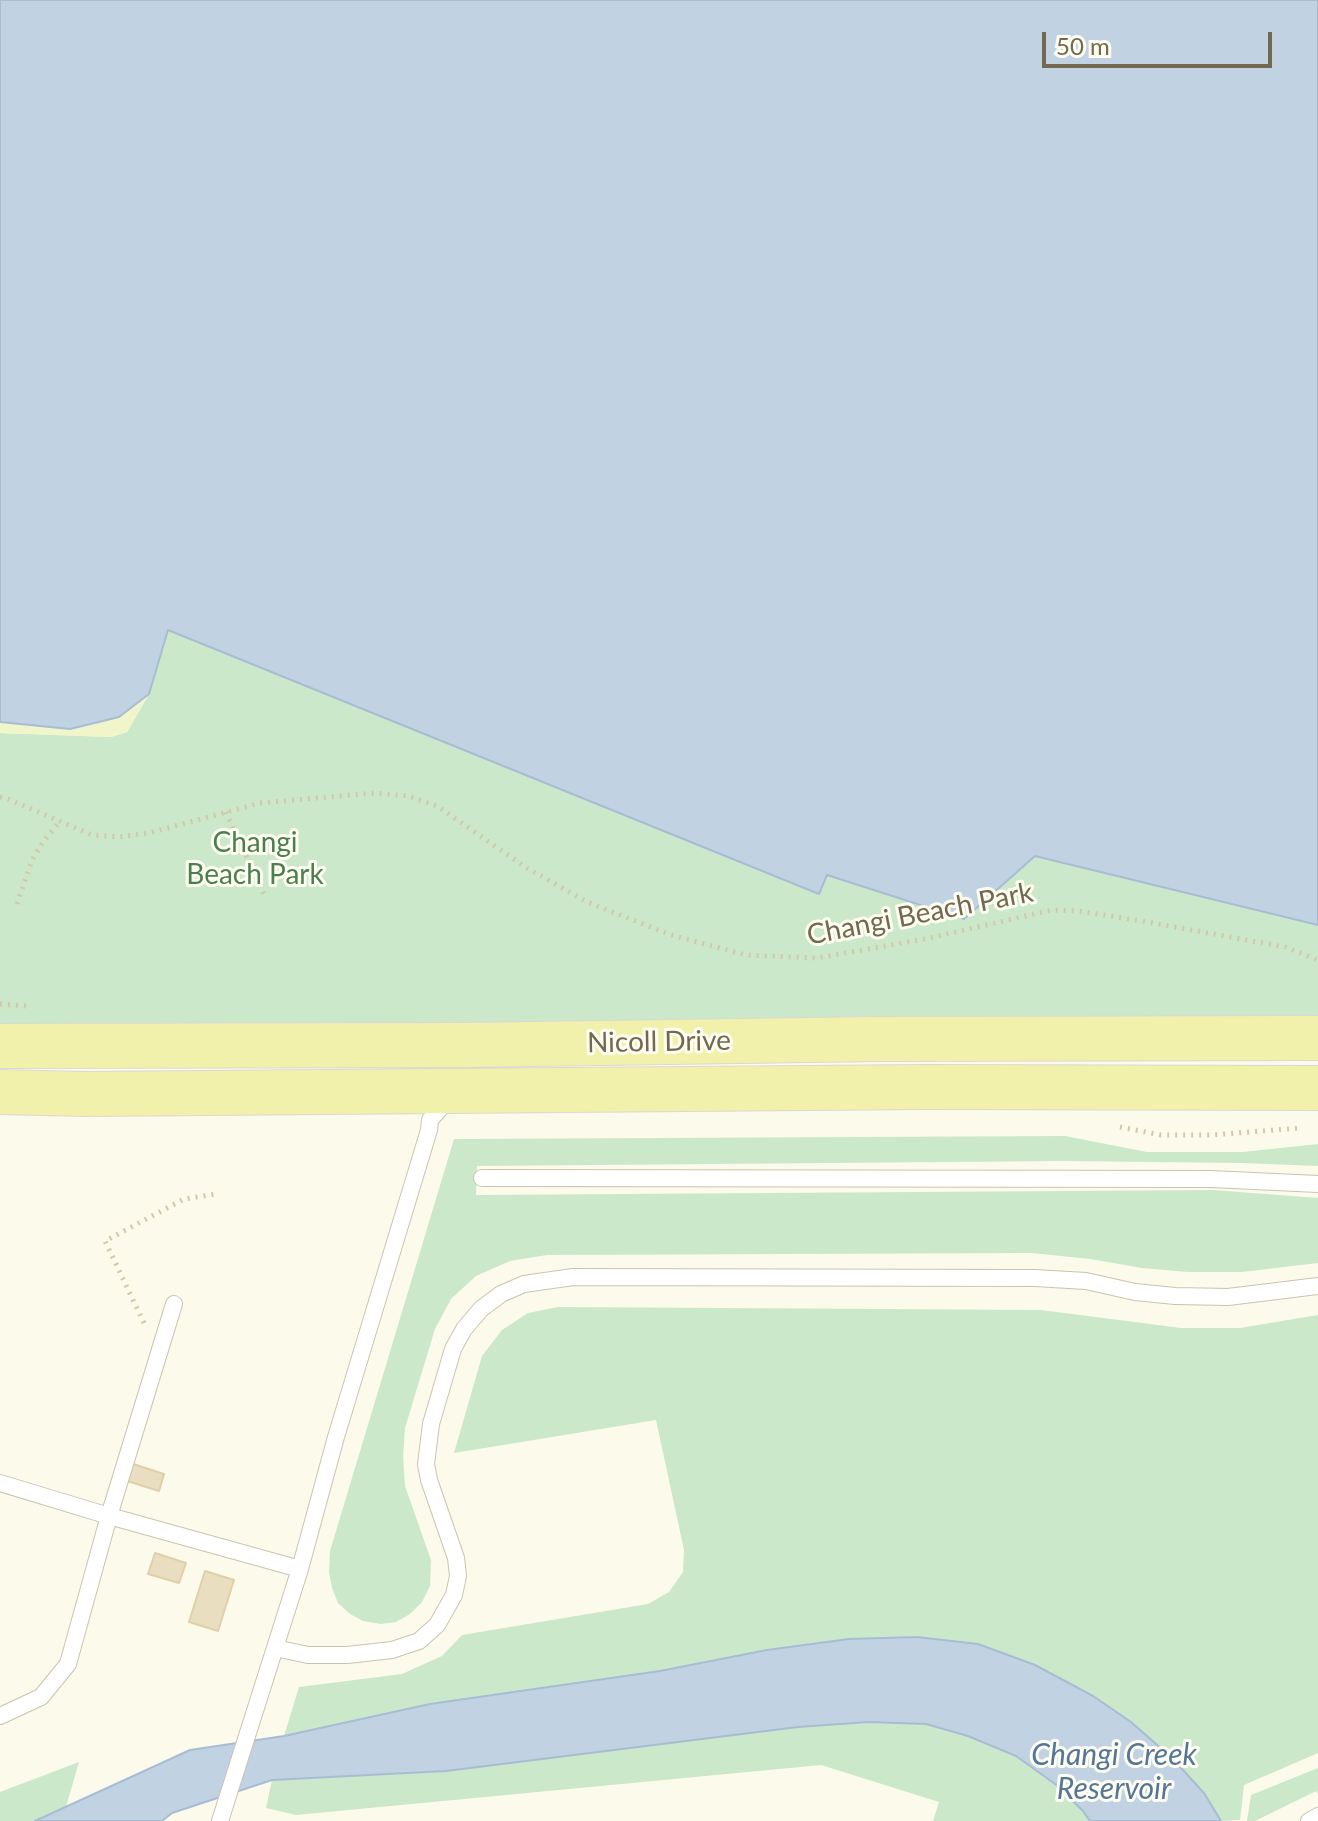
<!DOCTYPE html>
<html>
<head>
<meta charset="utf-8">
<style>
  body { margin:0 }
  #map { position:relative; width:1318px; height:1821px; overflow:hidden; background:#fbfaeb; font-family:Lato,sans-serif }
  canvas { display:block }
  .scale { position:absolute; left:1042px; top:32px; width:230px; height:36px; box-sizing:border-box; border:4px solid #746950; border-top:0; padding-left:10px; font-size:24px; line-height:28px; white-space:nowrap; color:#746950; -webkit-text-stroke:6px #fefdf1; paint-order:stroke }
</style>
</head>
<body>
<div id="map">
<canvas width="1318" height="1821"></canvas>
<div class="scale">50 m</div>
</div>
<script>
const ctx = document.querySelector('canvas').getContext('2d');
ctx.lineJoin = 'round';
function paint(path, color) {
  ctx.fillStyle = color;
  ctx.fill(path, 'evenodd');
}
function poly(rows) {
  const path = new Path2D();
  for (const r of rows) {
    path.moveTo(r[0], r[1]);
    for (let i = 2; i < r.length; i += 2) path.lineTo(r[i], r[i + 1]);
  }
  return path;
}
function trace(path, color, width, dash) {
  ctx.strokeStyle = color;
  ctx.lineWidth = width;
  ctx.lineCap = dash ? 'butt' : 'round';
  ctx.setLineDash(dash || []);
  ctx.stroke(path);
}
function label(font, color, halo, rows, align = 'center') {
  ctx.font = font + ' Lato,sans-serif';
  ctx.lineWidth = 6;
  ctx.setLineDash([]);
  ctx.textBaseline = 'middle';
  ctx.strokeStyle = halo;
  ctx.fillStyle = color;
  for (const [text, x, y, turn = 0] of rows) {
    ctx.save();
    ctx.translate(x, y);
    ctx.rotate((+turn || 0) * Math.PI / 180);
    ctx.textAlign = isNaN(turn) ? turn : align;
    if (halo) ctx.strokeText(text, 0, 0);
    ctx.fillText(text, 0, 0);
    ctx.restore();
  }
}
paint(poly([
  [167,630,819,894,826,874,964,919,1035,856,1318,925,1318,1018,0,1037,0,733,111,737,127,732,149,694],
  [1065,1136,1147,1152,1243,1152,1318,1144,1318,1166,1242,1163,1065,1161,477,1166,476,1195,1213,1190,1318,1198,1318,1263,1242,1272,1188,1272,1142,1268,1090,1259,1032,1253,547,1255,510,1261,476,1276,451,1299,435,1329,405,1428,403,1456,405,1486,431,1560,430,1586,422,1602,410,1614,396,1622,381,1624,363,1621,350,1614,338,1603,332,1588,329,1572,330,1551,454,1139],
  [558,1307,1041,1310,1181,1328,1240,1328,1318,1315,1318,1753,1244,1785,1240,1820,1221,1821,1204,1794,1171,1757,1131,1722,1093,1696,1035,1665,978,1644,917,1637,849,1639,767,1650,660,1671,430,1704,284,1736,299,1687,402,1674,442,1656,462,1635,648,1604,669,1592,683,1572,684,1550,656,1420,454,1453,482,1356,502,1330,528,1313],
  [869,1722,926,1724,968,1736,1016,1756,1055,1784,1083,1811,1090,1821,933,1821,939,1802,821,1765,296,1815,266,1808,272,1780,447,1771,798,1727],
  [79,1762,66,1807,35,1821,0,1821,0,1792],
  [1318,1768,1318,1793,1316,1791,1255,1821,1247,1821,1251,1795]
]), '#cce8ca');
paint(poly([
  [167,630,149,694,127,732,111,737,0,733,0,667]
]), '#f0f6c9');
const water = poly([
  [0,0,1318,0,1318,925,1035,856,964,919,827,875,819,894,168,630,149,694,119,717,70,729,0,722,0,0],
  [917,1637,978,1644,1035,1665,1093,1696,1131,1722,1171,1757,1204,1793,1221,1821,1090,1821,1083,1811,1055,1784,1016,1756,968,1736,926,1724,869,1722,798,1727,446,1771,272,1780,172,1813,162,1821,35,1821,190,1750,284,1736,430,1704,660,1671,767,1650,849,1639,917,1637]
]);
paint(water, '#c1d2e3');
trace(water, '#a8bdd4', 2);
const building = poly([
  [130,1463,164,1474,159,1491,124,1480,130,1463],
  [155,1553,186,1563,179,1583,148,1574,155,1553],
  [205,1571,234,1580,218,1631,189,1622,205,1571]
]);
paint(building, '#e9dfc0');
trace(building, '#dfd0a7', 2);
const lane = poly([
  [482,1178,1211,1179,1318,1184],
  [0,1483,109,1516,300,1569],
  [275,1648,308,1655,347,1655,392,1650,419,1641,437,1625,454,1595,458,1576,456,1558,429,1480,426,1464,431,1424,453,1349,464,1329,481,1309,501,1294,524,1284,573,1277,1035,1278,1086,1281,1135,1292,1175,1296,1228,1297,1318,1286],
  [0,1716,41,1697,68,1664,109,1516,174,1304],
  [220,1821,300,1569,336,1437,429,1130,430,1120,451,1096],
  [1309,1821,1318,1816]
]);
const primary = poly([
  [0,1046,465,1045,879,1039,1318,1038],
  [0,1092,85,1094,926,1087,1318,1088]
]);
trace(lane, '#cac4af', 18);
trace(primary, '#dbd8d2', 46);
trace(poly([
  [0,797,8,799,92,835,118,837,149,833,260,803,374,793,408,796,437,806,527,868,587,902,671,935,746,955,817,958,925,939,1052,910,1078,911,1142,921,1285,947,1318,960],
  [226,812,266,899],
  [17,904,32,860,43,842,60,821],
  [0,1004,27,1006],
  [1120,1127,1161,1135,1211,1135,1301,1128],
  [144,1323,105,1241,184,1199,216,1194]
]), '#d3c8a8', 5, [2, 6]);
trace(lane, '#fff', 16);
trace(primary, '#f2f1ab', 44);
label('28px', '#4c7e4f', '#fefdf1', [
  ["Changi",255,843],
  ["Beach Park",255,875]
]);
label('28px', '#746950', '#fefdf1', [
  ["Changi Beach Park",920,914,-11],
  ["Nicoll Drive",659,1042,-1]
]);
label('italic 30px', '#567699', '#fefdf1', [
  ["Changi Creek",1114,1755],
  ["Reservoir",1114,1789]
]);
</script>
</body>
</html>
